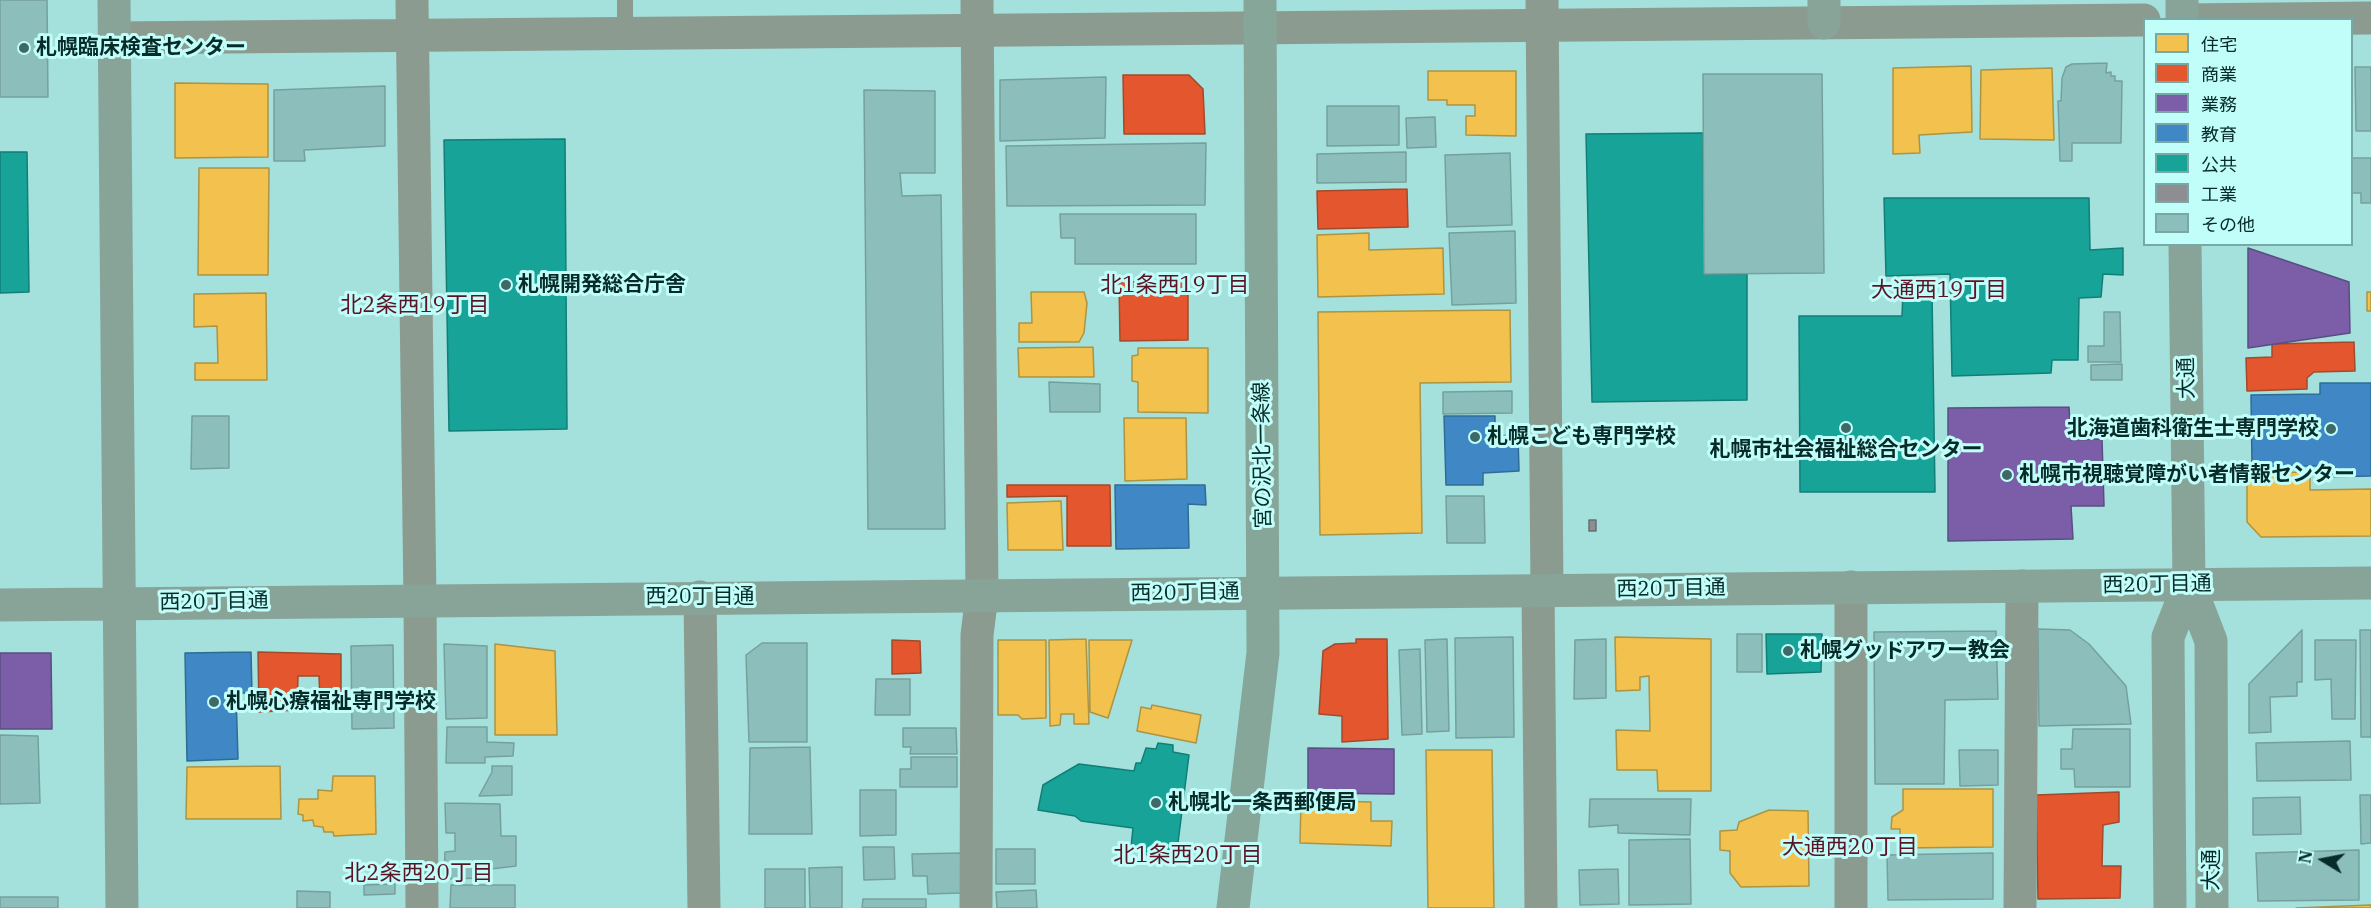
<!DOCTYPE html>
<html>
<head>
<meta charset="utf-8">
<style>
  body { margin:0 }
  #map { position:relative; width:2371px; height:908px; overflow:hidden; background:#a4e0dc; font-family:"IBM Plex Serif","Noto Sans JP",serif }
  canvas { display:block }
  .legend { position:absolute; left:2143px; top:18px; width:210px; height:228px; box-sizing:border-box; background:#c1fdf9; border:2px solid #76a9a6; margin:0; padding:8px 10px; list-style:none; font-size:18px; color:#062b29 }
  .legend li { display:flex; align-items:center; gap:12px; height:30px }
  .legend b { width:30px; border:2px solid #76a9a6 }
  .north { position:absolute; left:2293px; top:830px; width:60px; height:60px; -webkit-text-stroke:4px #c1fdf9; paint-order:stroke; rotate:280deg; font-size:16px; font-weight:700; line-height:24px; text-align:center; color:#062b29 }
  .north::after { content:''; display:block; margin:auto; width:21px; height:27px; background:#062b29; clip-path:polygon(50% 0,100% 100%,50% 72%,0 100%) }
</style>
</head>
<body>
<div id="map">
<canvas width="2371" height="908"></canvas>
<ul class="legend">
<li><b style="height:16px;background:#f2c14e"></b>住宅</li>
<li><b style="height:16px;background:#e4572e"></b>商業</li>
<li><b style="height:16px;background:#7b5ea7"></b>業務</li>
<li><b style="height:16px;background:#3f88c5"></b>教育</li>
<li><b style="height:16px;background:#17a398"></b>公共</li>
<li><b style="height:16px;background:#8d8d92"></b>工業</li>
<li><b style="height:16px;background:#8cbfbc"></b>その他</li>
</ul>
<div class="north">N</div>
</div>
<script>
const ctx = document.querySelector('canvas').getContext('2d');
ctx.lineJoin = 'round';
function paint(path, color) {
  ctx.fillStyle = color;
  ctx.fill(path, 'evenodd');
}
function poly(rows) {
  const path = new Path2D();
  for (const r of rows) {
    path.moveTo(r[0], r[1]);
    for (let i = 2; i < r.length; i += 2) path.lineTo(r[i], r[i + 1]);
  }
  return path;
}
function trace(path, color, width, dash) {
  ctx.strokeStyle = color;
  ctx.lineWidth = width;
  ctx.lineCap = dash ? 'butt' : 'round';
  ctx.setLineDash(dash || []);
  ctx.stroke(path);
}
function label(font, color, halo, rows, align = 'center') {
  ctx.font = font + ' "IBM Plex Serif","Noto Sans JP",serif';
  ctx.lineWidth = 6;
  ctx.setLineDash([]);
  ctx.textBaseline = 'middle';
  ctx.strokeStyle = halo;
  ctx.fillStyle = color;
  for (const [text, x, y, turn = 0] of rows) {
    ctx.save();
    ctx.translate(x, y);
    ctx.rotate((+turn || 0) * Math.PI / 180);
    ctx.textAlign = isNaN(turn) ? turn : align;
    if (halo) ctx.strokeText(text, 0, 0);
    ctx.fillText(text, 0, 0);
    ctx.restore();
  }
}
const homes = poly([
  [1971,66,1972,132,1919,135,1920,153,1893,154,1893,68,1971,66],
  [2052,68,2054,140,1980,139,1981,70,2052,68],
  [1428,71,1516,71,1516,136,1466,135,1466,116,1475,116,1475,105,1447,105,1447,100,1428,100,1428,71],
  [175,83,268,84,268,157,175,158,175,83],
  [199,168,269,168,268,275,198,275,199,168],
  [1369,233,1369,250,1443,248,1444,294,1318,297,1317,235,1369,233],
  [1031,292,1084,292,1087,303,1084,333,1079,342,1019,342,1019,323,1032,323,1031,292],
  [2367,292,2371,292,2371,311,2367,311,2367,292],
  [266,293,267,380,195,380,195,363,218,363,217,326,194,327,194,294,266,293],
  [1510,310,1511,382,1420,383,1422,533,1320,535,1318,312,1510,310],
  [1093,347,1094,377,1019,377,1018,348,1093,347],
  [1138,348,1208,348,1208,413,1138,412,1138,382,1132,381,1132,356,1138,355,1138,348],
  [1124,418,1186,418,1187,479,1125,481,1124,418],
  [2310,472,2310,490,2371,489,2371,536,2261,537,2247,522,2247,473,2310,472],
  [1061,501,1063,550,1008,550,1007,503,1061,501],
  [1615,637,1711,639,1711,791,1658,791,1657,770,1617,770,1616,730,1650,731,1649,676,1640,677,1640,690,1616,691,1615,637],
  [1086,639,1089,724,1074,724,1074,714,1061,714,1060,725,1050,726,1049,640,1086,639],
  [998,640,1046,640,1046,718,1022,719,1018,715,998,715,998,640],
  [1089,640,1132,640,1108,718,1090,712,1089,640],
  [495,644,555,651,557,735,495,735,495,644],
  [1152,705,1201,715,1196,743,1137,731,1141,707,1151,709,1152,705],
  [1426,750,1492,750,1494,908,1428,908,1426,750],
  [280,766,281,819,186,819,187,767,280,766],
  [333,776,375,776,376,834,334,836,333,832,324,832,323,827,314,826,313,820,303,821,303,815,298,814,299,799,318,799,318,790,332,791,333,776],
  [1903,789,1993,789,1993,847,1900,848,1900,829,1891,829,1892,817,1903,810,1903,789],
  [1301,800,1371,802,1371,821,1392,821,1391,846,1300,843,1301,800],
  [1769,810,1808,811,1809,886,1741,887,1730,873,1730,851,1720,850,1720,831,1737,830,1739,822,1769,810],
  [2371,905,2371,908,2296,908,2371,905]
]);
paint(homes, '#f2c14e');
trace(homes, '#ab9443', 1.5);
const shops = poly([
  [1123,75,1189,75,1203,89,1205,134,1124,134,1123,75],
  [1407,189,1408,227,1318,229,1317,191,1407,189],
  [1119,282,1188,282,1188,340,1120,341,1119,282],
  [2354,342,2355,371,2314,372,2307,378,2307,389,2247,391,2246,358,2272,357,2272,344,2354,342],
  [1007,485,1110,485,1111,546,1067,546,1067,496,1007,497,1007,485],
  [1356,639,1387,639,1388,739,1342,742,1342,716,1319,714,1323,651,1335,644,1356,643,1356,639],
  [892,640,920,641,921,673,892,674,892,640],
  [258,652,341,654,341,700,320,701,319,676,298,676,297,710,259,712,258,652],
  [2119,792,2119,822,2103,825,2102,866,2121,866,2120,898,2038,899,2036,795,2119,792]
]);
paint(shops, '#e4572e');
trace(shops, '#a14a2c', 1.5);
const offices = poly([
  [2248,248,2349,282,2350,333,2248,348,2248,248],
  [2069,407,2071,440,2102,439,2104,506,2071,506,2073,539,1948,541,1948,408,2069,407],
  [0,653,51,653,52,729,0,729,0,653],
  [1308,748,1394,749,1394,794,1308,793,1308,748]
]);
paint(offices, '#7b5ea7');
trace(offices, '#584f81', 1.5);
const schools = poly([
  [2320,383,2371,383,2371,476,2318,477,2318,466,2252,466,2251,395,2320,394,2320,383],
  [1444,416,1495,416,1495,436,1518,435,1519,471,1483,473,1483,485,1446,485,1444,416],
  [1115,485,1205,485,1206,505,1188,504,1189,548,1116,549,1115,485],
  [251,652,252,693,236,693,238,759,187,761,185,653,251,652]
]);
paint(schools, '#3f88c5');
trace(schools, '#2e6c96', 1.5);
const public = poly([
  [1703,133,1704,274,1747,274,1747,400,1592,402,1586,134,1703,133],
  [565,139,567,429,449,431,444,140,565,139],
  [0,152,27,152,29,292,0,293,0,152],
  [1884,198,2089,198,2090,250,2123,248,2123,275,2103,274,2101,297,2079,298,2078,360,2052,360,2051,373,1952,376,1950,274,1886,276,1884,198],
  [1903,291,1932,292,1935,492,1800,492,1799,316,1902,316,1903,291],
  [1766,634,1822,634,1821,672,1767,674,1766,634],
  [1158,743,1173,745,1173,752,1189,755,1177,851,1160,850,1159,857,1143,854,1144,847,1131,847,1133,828,1081,821,1075,816,1038,810,1043,785,1079,764,1134,771,1136,763,1141,763,1146,748,1156,749,1158,743]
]);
paint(public, '#17a398');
trace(public, '#127f77', 1.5);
const industry = poly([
  [1589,520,1596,520,1596,531,1589,531,1589,520]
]);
paint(industry, '#8d8d92');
trace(industry, '#647072', 1.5);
const building = poly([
  [0,0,47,0,48,97,0,97,0,0],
  [2107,63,2106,73,2111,72,2111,76,2115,76,2115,81,2122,81,2121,143,2072,143,2072,161,2060,161,2058,101,2061,101,2062,78,2066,67,2072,64,2107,63],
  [2355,67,2371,67,2371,131,2356,131,2355,67],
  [1703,74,1822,74,1824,273,1704,274,1703,74],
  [1106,77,1105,138,1000,141,1000,80,1106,77],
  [385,86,385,146,304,150,305,161,274,161,274,90,385,86],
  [864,90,935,91,935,173,900,173,902,196,941,195,945,529,868,529,864,90],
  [1327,106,1399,106,1399,145,1327,146,1327,106],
  [1435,117,1436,147,1407,148,1406,118,1435,117],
  [1206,143,1205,205,1007,206,1006,146,1206,143],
  [1406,152,1406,182,1317,183,1317,154,1406,152],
  [1510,153,1512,225,1447,227,1445,155,1510,153],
  [2352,158,2371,158,2371,203,2361,203,2361,193,2352,193,2352,158],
  [1060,214,1196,214,1196,264,1075,264,1075,238,1061,238,1060,214],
  [1515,231,1516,303,1452,305,1449,233,1515,231],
  [2104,312,2120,312,2121,362,2088,362,2088,346,2104,346,2104,312],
  [2122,364,2122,380,2091,380,2091,365,2122,364],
  [1049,382,1100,384,1100,412,1050,412,1049,382],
  [1512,391,1512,413,1443,414,1443,392,1512,391],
  [192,416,229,416,229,468,191,469,192,416],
  [1446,496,1484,496,1485,543,1447,543,1446,496],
  [2038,629,2070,630,2089,644,2126,686,2131,724,2039,726,2038,629],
  [2302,630,2302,682,2297,682,2297,696,2270,697,2271,732,2249,733,2249,684,2302,630],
  [2360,630,2371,630,2371,737,2361,737,2360,630],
  [1996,631,1998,699,1945,700,1944,784,1875,784,1874,632,1996,631],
  [1737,634,1762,634,1762,672,1737,672,1737,634],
  [1513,637,1514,737,1456,738,1455,638,1513,637],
  [1447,639,1449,731,1427,732,1425,640,1447,639],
  [1606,639,1606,698,1574,699,1575,640,1606,639],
  [2315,640,2356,640,2355,719,2332,719,2331,679,2315,680,2315,640],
  [762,643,807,643,807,742,749,742,746,655,762,643],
  [444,644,487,646,487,718,446,719,444,644],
  [393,645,394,728,352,729,351,646,393,645],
  [1420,649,1422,734,1402,735,1399,650,1420,649],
  [876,679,910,679,910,715,875,715,876,679],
  [447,727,487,727,487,742,514,743,513,756,485,757,485,763,446,763,447,727],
  [903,728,956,728,957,754,910,754,911,747,903,747,903,728],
  [2073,729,2130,729,2130,787,2075,787,2074,769,2061,769,2061,749,2072,749,2073,729],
  [0,735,38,736,40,803,0,804,0,735],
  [2350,741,2351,780,2257,781,2256,743,2350,741],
  [810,747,812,834,749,834,750,748,810,747],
  [1959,750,1998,750,1998,785,1960,786,1959,750],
  [911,757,957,757,957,787,900,787,900,769,911,769,911,757],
  [492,766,512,766,512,795,479,796,492,772,492,766],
  [860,790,896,790,896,835,860,836,860,790],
  [2360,795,2371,795,2371,843,2361,844,2360,795],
  [2300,797,2301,834,2253,835,2253,798,2300,797],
  [1590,799,1691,799,1690,835,1618,833,1618,825,1589,827,1590,799],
  [445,803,500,804,501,836,516,836,516,866,491,869,489,878,444,879,445,852,455,851,455,833,446,833,445,803],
  [1690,839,1691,904,1629,905,1629,840,1690,839],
  [863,847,894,847,895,879,864,880,863,847],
  [996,849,1035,849,1035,884,996,884,996,849],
  [2359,850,2359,900,2258,901,2256,853,2359,850],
  [961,853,961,893,928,894,927,876,913,876,912,854,961,853],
  [1993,853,1993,899,1888,900,1887,855,1993,853],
  [842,867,842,908,810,908,809,868,842,867],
  [765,869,805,869,805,908,765,908,765,869],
  [1618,869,1619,904,1580,905,1579,870,1618,869],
  [395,884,395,894,364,895,364,885,395,884],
  [451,885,515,885,515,908,450,908,451,885],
  [1036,890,1037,908,997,908,996,892,1036,890],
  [297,891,330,892,330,908,297,908,297,891],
  [0,897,58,897,58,908,0,908,0,897],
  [863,899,926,899,926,908,862,908,863,899]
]);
paint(building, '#8cbfbc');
trace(building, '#75a09d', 1.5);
trace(poly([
  [625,33,625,0]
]), '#8c9b8f', 16);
trace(poly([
  [412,0,420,600,422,908],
  [1542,0,1547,590],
  [2183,20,2371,18],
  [114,38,2144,20],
  [1851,587,1851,908],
  [1538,590,1541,908],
  [700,597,704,908],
  [976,908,977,635,982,595,977,0],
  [2020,908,2022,586]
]), '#8c9b8f', 33);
trace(poly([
  [114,0,122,908],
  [1824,0,1824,23],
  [2182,0,2182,20],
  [2185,244,2189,584,2211,641,2212,908],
  [0,605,2371,583],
  [2170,908,2168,637,2189,584]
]), '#88a498', 33);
trace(poly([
  [1233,908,1263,653,1260,0]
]), '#85a699', 33);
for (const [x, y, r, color] of [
  [24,48,6,"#3d6a68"],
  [506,285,6,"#3d6a68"],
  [1846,428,6,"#3d6a68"],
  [2331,429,6,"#3d6a68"],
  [1475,437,6,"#3d6a68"],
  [2007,475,6,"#3d6a68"],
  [1788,651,6,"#3d6a68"],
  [214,702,6,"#3d6a68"],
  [1156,803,6,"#3d6a68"]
]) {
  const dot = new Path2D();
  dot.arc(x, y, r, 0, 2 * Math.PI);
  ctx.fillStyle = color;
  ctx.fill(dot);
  trace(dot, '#c1fdf9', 2);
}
label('bold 21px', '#062b29', '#c1fdf9', [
  ["札幌臨床検査センター",36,48],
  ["札幌開発総合庁舎",518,285],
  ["北海道歯科衛生士専門学校",2319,429,"right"],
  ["札幌こども専門学校",1487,437],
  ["札幌市社会福祉総合センター",1846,450,"center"],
  ["札幌市視聴覚障がい者情報センター",2019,475],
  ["札幌グッドアワー教会",1800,651],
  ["札幌心療福祉専門学校",226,702],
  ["札幌北一条西郵便局",1168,803]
], 'left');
label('21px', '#062b29', '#c1fdf9', [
  ["大通",2187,378,-91],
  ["宮の沢北一条線",1263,455,-91],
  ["西20丁目通",2157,585,-1],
  ["西20丁目通",1671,589,-1],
  ["西20丁目通",1185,593,-1],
  ["西20丁目通",700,597],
  ["西20丁目通",214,602,-1],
  ["大通",2212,870,-90]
]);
label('22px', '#591426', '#c1fdf9', [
  ["北1条西19丁目",1175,286],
  ["大通西19丁目",1939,291],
  ["北2条西19丁目",415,306],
  ["大通西20丁目",1850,848],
  ["北1条西20丁目",1188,856],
  ["北2条西20丁目",419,874]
]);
</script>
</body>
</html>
